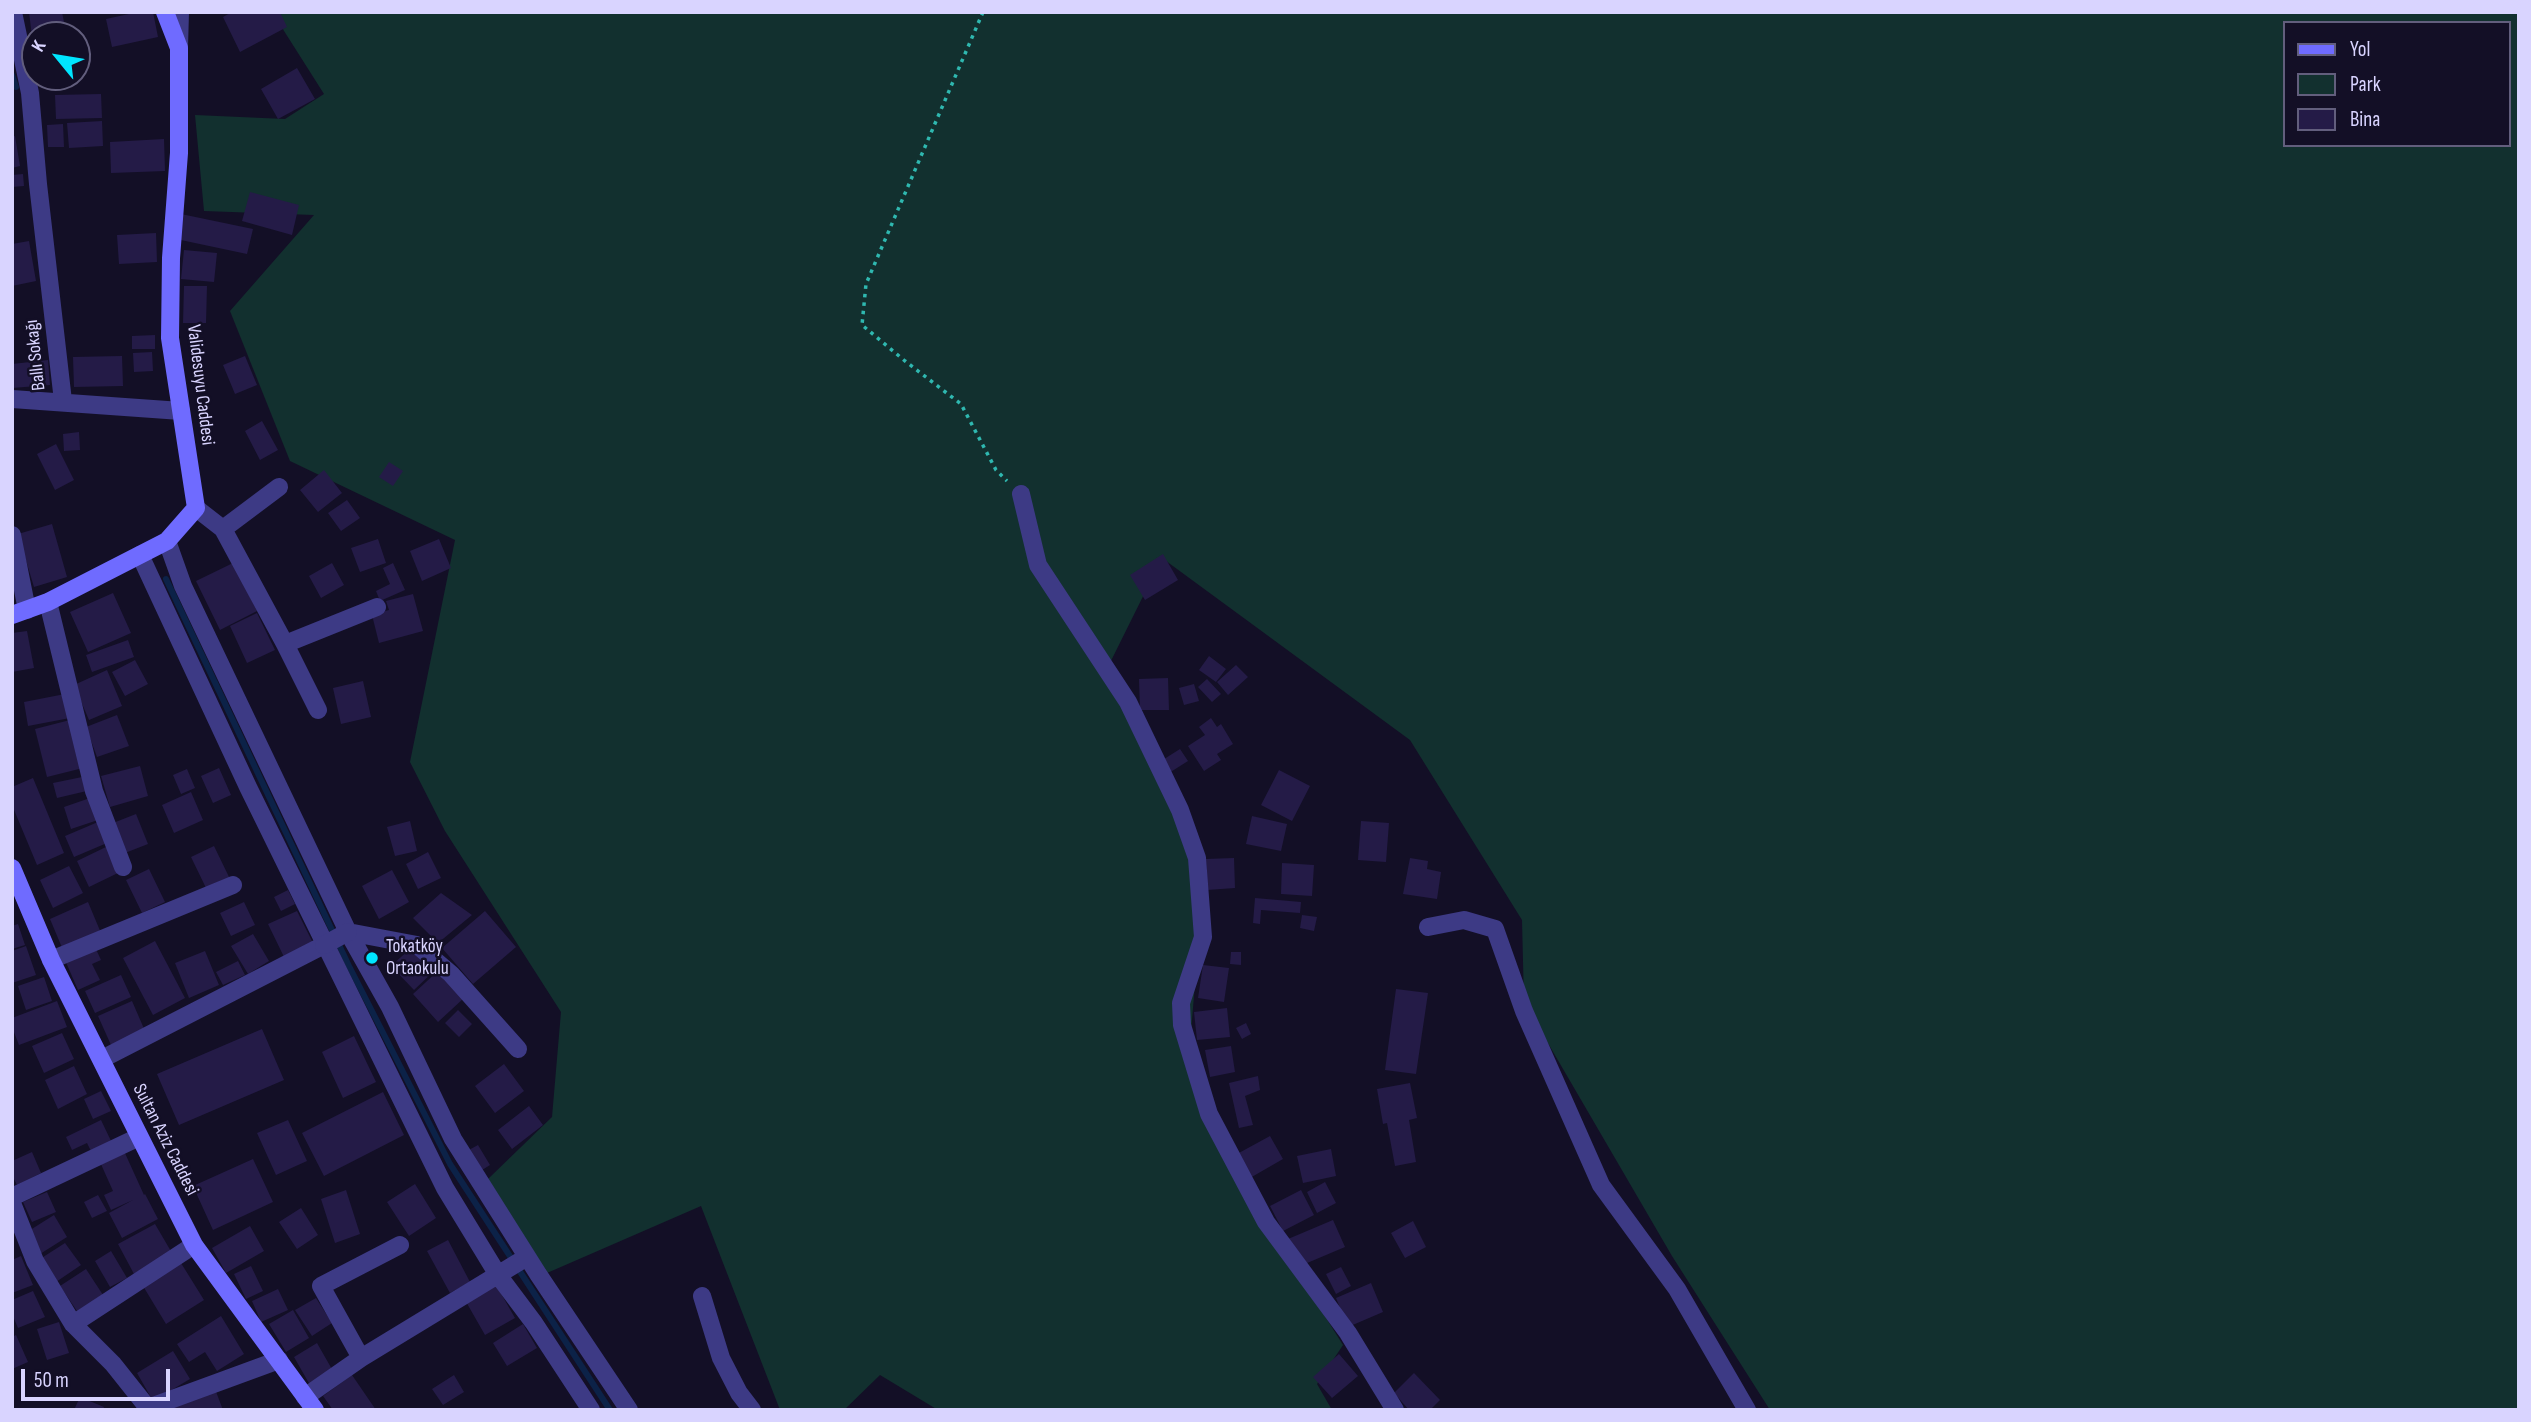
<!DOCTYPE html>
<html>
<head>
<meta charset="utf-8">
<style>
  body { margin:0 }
  #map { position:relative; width:2531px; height:1422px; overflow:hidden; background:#130f26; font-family:"Sofia Sans Condensed",sans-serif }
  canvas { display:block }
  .frame { position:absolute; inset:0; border:14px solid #d9d4ff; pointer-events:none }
  .legend { position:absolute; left:2283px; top:21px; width:228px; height:126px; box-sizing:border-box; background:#130f26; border:2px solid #625e7d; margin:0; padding:9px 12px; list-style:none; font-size:21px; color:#d9d4ff }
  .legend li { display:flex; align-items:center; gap:14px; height:35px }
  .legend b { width:35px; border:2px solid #625e7d }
  .north { position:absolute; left:21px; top:21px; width:70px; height:70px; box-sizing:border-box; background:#130f26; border:2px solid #625e7d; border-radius:50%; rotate:300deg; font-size:19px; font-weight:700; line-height:28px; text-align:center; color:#d9d4ff }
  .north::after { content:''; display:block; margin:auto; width:24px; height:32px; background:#00e5ff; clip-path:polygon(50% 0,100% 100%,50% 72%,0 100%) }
  .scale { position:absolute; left:21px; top:1369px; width:149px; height:32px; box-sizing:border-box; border:4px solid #d9d4ff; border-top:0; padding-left:9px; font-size:21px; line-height:24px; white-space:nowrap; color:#d9d4ff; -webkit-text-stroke:5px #130f26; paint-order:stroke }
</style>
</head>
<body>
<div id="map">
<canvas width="2531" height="1422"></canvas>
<div class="frame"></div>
<ul class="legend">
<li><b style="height:9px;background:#6f6bff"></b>Yol</li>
<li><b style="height:19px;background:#12302f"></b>Park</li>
<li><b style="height:19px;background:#241b47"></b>Bina</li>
</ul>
<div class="north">K</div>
<div class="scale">50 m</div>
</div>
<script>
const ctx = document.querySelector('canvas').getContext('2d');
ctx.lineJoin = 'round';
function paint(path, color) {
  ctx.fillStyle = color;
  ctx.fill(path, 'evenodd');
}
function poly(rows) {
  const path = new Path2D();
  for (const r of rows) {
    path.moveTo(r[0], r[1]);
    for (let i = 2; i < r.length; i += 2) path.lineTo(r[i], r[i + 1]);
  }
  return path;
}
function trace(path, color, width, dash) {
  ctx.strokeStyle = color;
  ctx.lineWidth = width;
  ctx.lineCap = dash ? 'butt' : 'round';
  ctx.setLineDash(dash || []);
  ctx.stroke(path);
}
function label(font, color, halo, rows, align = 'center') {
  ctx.font = font + ' "Sofia Sans Condensed",sans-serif';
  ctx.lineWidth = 5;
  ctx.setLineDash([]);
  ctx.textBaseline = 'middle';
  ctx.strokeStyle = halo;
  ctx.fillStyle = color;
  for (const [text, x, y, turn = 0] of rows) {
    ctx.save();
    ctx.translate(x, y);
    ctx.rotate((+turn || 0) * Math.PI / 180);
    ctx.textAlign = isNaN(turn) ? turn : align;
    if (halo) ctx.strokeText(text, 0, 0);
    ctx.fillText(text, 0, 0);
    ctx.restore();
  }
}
paint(poly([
  [272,12,2519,12,2519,1410,1770,1410,1672,1256,1524,1002,1522,920,1410,740,1162,558,1104,675,1160,777,1204,875,1189,1056,1247,1192,1343,1345,1317,1384,1332,1410,938,1410,880,1375,844,1410,780,1410,701,1206,547,1273,488,1179,552,1117,561,1012,445,831,410,762,455,540,290,461,230,311,314,215,204,211,195,115,285,119,324,94],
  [2284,23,2508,23,2508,145,2284,145]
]), '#12302f');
trace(poly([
  [12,75,16,87],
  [166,579,349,966,450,1164,610,1410]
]), '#0c2248', 6);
paint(poly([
  [29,12,62,12,65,27,37,32,71,28,72,35,35,35,33,45],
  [138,12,153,12,158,37,112,47,106,19],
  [232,12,280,12,287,27,240,52,223,17],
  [297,68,315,99,278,119,261,89],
  [40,77,75,77,76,81,41,85],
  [101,94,102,118,56,119,55,95],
  [102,121,103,146,69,148,67,123],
  [63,124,64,147,48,147,47,125],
  [15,136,20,166,12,168,12,137],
  [164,139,165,171,111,173,110,142],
  [23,174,24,186,12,187,12,175],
  [250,192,299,205,292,235,242,221],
  [181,214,253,229,247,254,176,239],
  [156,233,157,262,119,264,117,235],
  [29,241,36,281,12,286,12,244],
  [184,250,217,253,214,282,181,279],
  [184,286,207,286,206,323,183,323],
  [155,335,155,349,132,349,132,336],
  [152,352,153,371,134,372,133,353],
  [122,356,123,386,74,387,73,357],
  [245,356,257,385,235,394,223,365],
  [48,360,50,385,12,388,12,364],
  [262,421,278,450,260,460,245,431],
  [79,432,80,450,64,451,63,434],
  [56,444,74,480,55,490,37,454],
  [389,462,403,471,393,486,379,477],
  [324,470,342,493,318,512,300,490],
  [347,500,360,518,341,531,328,513],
  [52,524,67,577,34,587,18,534],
  [378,539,386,563,360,572,351,548],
  [439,539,451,568,422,581,410,551],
  [1163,554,1178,580,1145,600,1130,575],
  [233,563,257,611,220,630,196,581],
  [332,563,344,585,321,598,309,576],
  [393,563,405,590,380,601,376,591,390,584,383,568],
  [113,593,131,633,88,652,70,612],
  [413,594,423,631,379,643,372,615,389,610,386,601],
  [257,613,275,650,247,663,230,626],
  [27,631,34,668,12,672,12,633],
  [128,640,134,657,92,672,86,655],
  [1209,656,1226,669,1216,682,1199,670],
  [135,660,148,684,125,696,112,672],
  [1236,665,1248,677,1228,695,1217,682],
  [107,670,122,706,89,720,74,685],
  [1168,678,1169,710,1140,710,1139,679],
  [1207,679,1221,694,1212,702,1198,687],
  [363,681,371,717,341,724,333,688],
  [1194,684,1199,701,1184,705,1179,688],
  [65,694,70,718,28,726,24,702],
  [117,715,129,746,97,757,86,727],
  [1211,718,1217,727,1221,724,1233,744,1217,754,1221,760,1204,771,1188,746,1205,735,1199,727],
  [70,720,83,768,47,777,35,729],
  [1180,749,1188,761,1169,773,1161,761],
  [140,766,148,796,110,807,101,776],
  [219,768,231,795,213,803,201,776],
  [187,769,195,788,181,794,173,775],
  [1279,770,1310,786,1292,821,1261,805],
  [87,776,91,790,57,798,53,783],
  [33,778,64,853,37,865,12,805,12,787],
  [191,792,203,820,174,833,162,805],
  [90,798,98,820,71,829,64,807],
  [136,814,148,844,125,853,113,823],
  [1252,816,1287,824,1281,851,1246,844],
  [410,821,417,851,395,856,387,827],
  [1361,821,1389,823,1386,862,1358,860],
  [98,822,107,843,74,857,65,836],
  [108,846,120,872,89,887,77,861],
  [214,846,230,879,207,890,191,857],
  [428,852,441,878,418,889,406,864],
  [1234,858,1235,888,1207,890,1206,859],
  [1410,858,1428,861,1427,869,1441,872,1437,899,1403,894],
  [1282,863,1314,865,1312,896,1281,894],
  [69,866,83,893,53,908,40,880],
  [149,869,165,902,142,913,126,880],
  [392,870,409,902,379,919,362,886],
  [288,890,295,904,281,911,274,897],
  [441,893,472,915,438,943,413,918],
  [1255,898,1301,902,1300,913,1261,910,1260,924,1253,923],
  [88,902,101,933,63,950,50,919],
  [244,902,255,925,231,936,220,913],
  [297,911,313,943,284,957,268,924],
  [485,911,516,947,473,984,442,948],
  [1302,915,1317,917,1314,931,1300,928],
  [18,924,25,945,12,949,12,926],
  [253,934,269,961,248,974,231,946],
  [155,941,185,998,153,1015,123,958],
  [26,946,36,975,12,983,12,951],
  [95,947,101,960,92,964,100,980,78,990,65,960],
  [411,948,434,971,414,990,391,966],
  [205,951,219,985,189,998,175,963],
  [1231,952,1241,952,1241,965,1230,964],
  [238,961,245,975,223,985,216,972],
  [1203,965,1229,968,1224,1002,1198,998],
  [439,970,464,998,438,1022,413,994],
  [121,975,131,997,95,1013,85,991],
  [44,977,52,1001,26,1010,18,986],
  [1396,989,1428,993,1416,1074,1385,1070],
  [57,1001,67,1027,19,1045,12,1027,12,1018],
  [132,1001,145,1031,111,1045,98,1016],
  [1227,1008,1230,1037,1197,1040,1194,1012],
  [458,1010,472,1024,459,1037,445,1023],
  [1246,1023,1251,1034,1242,1039,1236,1028],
  [262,1029,284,1080,179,1125,157,1074],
  [62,1033,74,1059,44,1073,32,1046],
  [354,1036,376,1082,343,1098,322,1052],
  [1231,1046,1235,1072,1210,1077,1205,1050],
  [504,1064,524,1091,495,1113,475,1086],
  [74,1066,87,1094,58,1109,45,1080],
  [1258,1076,1260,1090,1245,1096,1253,1125,1239,1128,1229,1083],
  [1410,1083,1417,1118,1409,1120,1416,1162,1395,1166,1387,1123,1383,1124,1377,1089],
  [101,1091,111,1111,93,1119,84,1099],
  [383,1092,404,1135,324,1176,302,1133],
  [529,1106,543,1125,512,1149,498,1130],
  [101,1120,112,1143,92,1153,87,1143,72,1150,66,1137],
  [288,1120,307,1161,276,1175,257,1133],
  [1270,1136,1283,1159,1250,1178,1237,1154],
  [478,1145,490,1165,479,1172,467,1151],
  [1331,1149,1336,1176,1303,1183,1297,1156],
  [124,1151,144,1195,145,1194,158,1219,122,1238,109,1213,133,1200,111,1210,104,1195,113,1191,100,1162],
  [32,1152,41,1173,17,1185,12,1175,12,1161],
  [253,1159,273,1202,213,1230,193,1186],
  [1325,1182,1336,1203,1317,1213,1307,1192],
  [415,1184,436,1218,409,1236,387,1202],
  [346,1190,360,1234,335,1243,321,1199],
  [1301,1190,1314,1215,1283,1231,1270,1206],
  [47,1192,56,1212,32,1222,23,1202],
  [98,1195,107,1211,92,1218,84,1202],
  [301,1208,318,1235,297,1249,279,1222],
  [54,1215,67,1237,40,1254,27,1232],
  [1333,1220,1345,1247,1300,1266,1288,1239],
  [1413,1221,1426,1247,1405,1258,1391,1233],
  [155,1224,172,1253,134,1274,118,1244],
  [250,1226,264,1251,226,1273,212,1248],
  [448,1240,470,1282,450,1293,427,1251],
  [65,1243,81,1265,56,1282,40,1259],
  [111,1251,127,1278,110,1287,95,1261],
  [21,1256,33,1285,12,1293,12,1260],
  [181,1263,204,1300,166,1324,143,1286],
  [251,1266,263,1291,246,1299,234,1274],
  [1341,1267,1351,1286,1336,1294,1326,1274],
  [86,1269,103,1295,77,1311,60,1286],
  [495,1283,515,1318,485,1335,465,1300],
  [1371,1283,1383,1312,1348,1327,1336,1298],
  [278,1289,288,1310,261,1322,252,1301],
  [33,1291,45,1317,18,1328,12,1314,12,1300],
  [316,1298,332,1323,312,1336,295,1310],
  [293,1310,309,1338,286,1352,269,1324],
  [221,1316,244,1354,217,1371,205,1352,189,1362,177,1344],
  [59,1322,69,1353,47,1360,37,1329],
  [523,1324,537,1348,507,1366,493,1343],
  [16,1335,28,1362,12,1369,12,1337],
  [317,1343,333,1371,310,1385,294,1357],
  [173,1351,190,1379,153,1401,137,1373],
  [1339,1354,1358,1376,1332,1398,1313,1377],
  [1414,1373,1440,1400,1430,1410,1409,1410,1394,1393],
  [352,1375,376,1410,333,1410,323,1396],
  [454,1375,464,1392,443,1405,432,1389],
  [215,1389,223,1410,163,1410],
  [80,1397,104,1407,103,1410,74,1410]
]), '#241b47');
trace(poly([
  [983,12,866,284,862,325,905,361,961,404,996,470,1007,481]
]), '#2fb8b0', 3.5, [3.5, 5]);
trace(poly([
  [13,12,30,93,38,184,63,401],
  [179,47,180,12],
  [12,399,181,411],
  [1021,494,1038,565,1128,702,1180,810,1197,858,1203,937,1181,1003,1182,1025,1209,1114,1266,1222,1348,1333,1395,1410],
  [196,508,223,529,285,644,318,710],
  [223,529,279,487],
  [12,535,27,610],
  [167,541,183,586,348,932,390,1007,453,1139,538,1274,629,1410],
  [140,555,248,787,445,1188,498,1275,534,1323,591,1410],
  [48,602,94,791,123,867],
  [285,644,377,607],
  [1428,927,1464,920,1495,929,1524,1011,1601,1185,1677,1289,1747,1410],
  [348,932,417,945,451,974,518,1049],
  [51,960,233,885],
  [102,1059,324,945],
  [12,1197,139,1137],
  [12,1203,35,1261,73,1324,113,1364,148,1408],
  [702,1296,721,1358,739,1393,752,1410],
  [73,1324,194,1245],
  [361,1358,321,1286,400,1245],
  [305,1397,361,1358,527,1257],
  [148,1408,279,1360]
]), '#3d3a85', 18);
trace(poly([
  [12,615,48,602,167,541,196,508,170,338,171,258,179,153,179,48,165,12],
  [12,868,51,960,194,1245,315,1410]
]), '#6f6bff', 18);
trace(poly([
  [324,945,348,932]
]), '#3d3a85', 18);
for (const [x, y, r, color] of [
  [372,958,7,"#00e5ff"]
]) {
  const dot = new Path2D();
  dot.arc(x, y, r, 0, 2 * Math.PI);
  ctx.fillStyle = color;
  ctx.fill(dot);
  trace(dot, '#130f26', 2.5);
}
label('19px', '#d9d4ff', '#130f26', [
  ["Ballı Sokağı",36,355,-96],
  ["Validesuyu Caddesi",200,385,83],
  ["Sultan Aziz Caddesi",165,1140,63]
]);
label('19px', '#d9d4ff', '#130f26', [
  ["Tokatköy",386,947],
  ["Ortaokulu",386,969]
], 'left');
</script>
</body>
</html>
